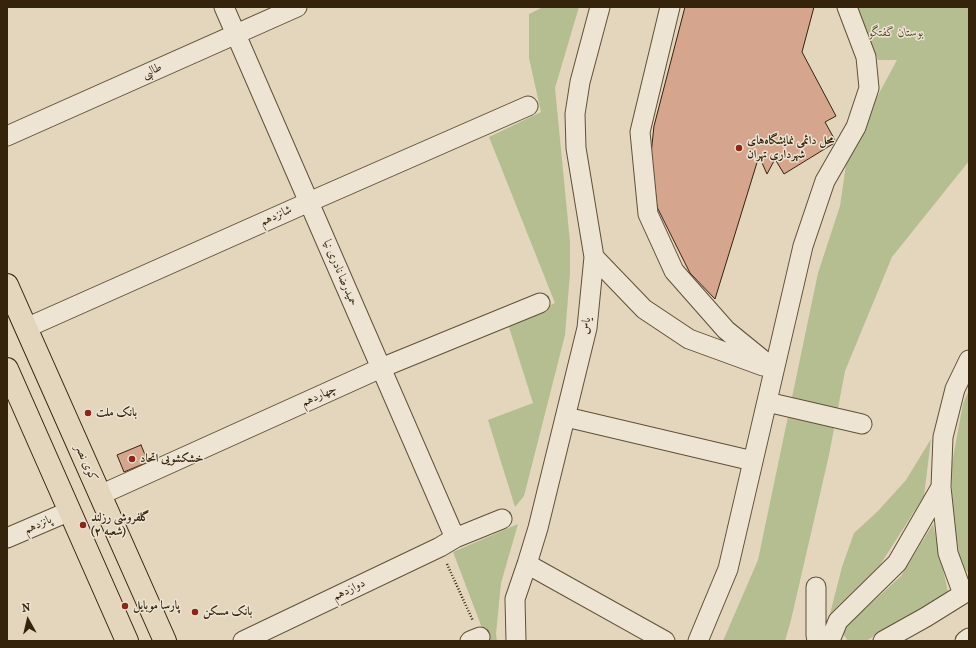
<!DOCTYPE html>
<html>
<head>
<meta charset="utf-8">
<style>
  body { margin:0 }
  #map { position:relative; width:976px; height:648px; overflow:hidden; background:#e3d6bc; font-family:"IM FELL French Canon",serif }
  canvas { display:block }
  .frame { position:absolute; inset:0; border:8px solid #35230c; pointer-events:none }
  .north { position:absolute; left:8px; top:600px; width:40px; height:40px; -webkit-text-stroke:3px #ede4d3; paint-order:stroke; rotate:352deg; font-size:11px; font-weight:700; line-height:16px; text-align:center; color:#35230c }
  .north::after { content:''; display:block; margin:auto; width:14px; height:18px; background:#35230c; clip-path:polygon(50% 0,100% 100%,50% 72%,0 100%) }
</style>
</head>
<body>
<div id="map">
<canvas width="976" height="648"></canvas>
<div class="frame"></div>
<div class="north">N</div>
</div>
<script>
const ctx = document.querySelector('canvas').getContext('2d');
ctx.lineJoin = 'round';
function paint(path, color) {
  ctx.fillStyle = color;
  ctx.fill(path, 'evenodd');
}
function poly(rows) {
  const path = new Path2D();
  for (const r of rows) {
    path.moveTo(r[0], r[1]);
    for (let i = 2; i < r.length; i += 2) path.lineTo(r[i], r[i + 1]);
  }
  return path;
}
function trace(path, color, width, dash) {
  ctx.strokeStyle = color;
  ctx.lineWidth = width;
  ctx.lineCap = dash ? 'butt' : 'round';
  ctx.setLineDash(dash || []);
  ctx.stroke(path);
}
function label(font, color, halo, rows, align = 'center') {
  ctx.font = font + ' "IM FELL French Canon",Amiri,serif';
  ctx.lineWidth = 3;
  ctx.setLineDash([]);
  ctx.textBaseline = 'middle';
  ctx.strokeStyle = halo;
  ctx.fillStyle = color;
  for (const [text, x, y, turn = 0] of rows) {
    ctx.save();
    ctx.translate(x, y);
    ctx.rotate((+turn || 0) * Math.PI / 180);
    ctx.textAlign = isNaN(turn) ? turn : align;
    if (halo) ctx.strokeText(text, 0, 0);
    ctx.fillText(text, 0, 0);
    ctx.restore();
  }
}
paint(poly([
  [543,7,579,7,555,88,570,242,570,273,565,335,524,496,515,507,488,420,533,403,508,324,555,303,489,137,541,112,529,58,529,14],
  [857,7,969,7,969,161,892,257,845,371,829,455,791,620,785,641,723,641,758,560,818,273,840,206,848,151,897,60,878,60],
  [969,390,969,573,961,567,952,508,952,463,963,404],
  [931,439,924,496,880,565,830,614,842,567,854,533,877,512,906,480],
  [518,524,501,583,496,634,497,641,487,641,453,552],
  [933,524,948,592,866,641,848,641,841,631,901,576]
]), '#b4be91');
const building = poly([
  [685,7,814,7,802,52,836,116,825,122,836,142,784,174,775,159,767,174,759,156,715,299,690,273,657,207,651,154,654,126,685,7],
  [141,445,148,462,124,472,117,455,141,445]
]);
paint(building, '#d5a58d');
trace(building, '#35230c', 1);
const minor = poly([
  [224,7,455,538],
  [670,7,640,132,648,214,674,271,726,330,774,369],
  [7,136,297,7],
  [594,257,644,309,689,339,763,366],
  [26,328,309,202,528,106],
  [767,402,862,424],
  [566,417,753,461],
  [100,495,381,368,540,303],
  [7,538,70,511],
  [527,564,665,641],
  [816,636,816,587],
  [831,638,838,621,897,563,941,487],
  [243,641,440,547,455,538,502,519],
  [470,641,480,637],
  [516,641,515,599,527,564,538,528,587,328,594,257,576,148,575,114,580,82,600,7],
  [698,641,728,569,803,246,825,181,856,127,869,88,866,57,847,7],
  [883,641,926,617,963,594,948,553,941,487,943,437,955,389,969,360],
  [965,641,969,638]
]);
const major = poly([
  [7,285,165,641],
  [7,369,127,641]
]);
trace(minor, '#605038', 21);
trace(major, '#35230c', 24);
trace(poly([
  [447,564,473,621]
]), '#35230c', 2.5, [1, 2]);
trace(minor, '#ede4d3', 19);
trace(major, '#e3d6bc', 22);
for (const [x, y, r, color] of [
  [739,148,4,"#8f2418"],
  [88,413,4,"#8f2418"],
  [132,459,4,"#8f2418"],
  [83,525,4,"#8f2418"],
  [125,606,4,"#8f2418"],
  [195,612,4,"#8f2418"]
]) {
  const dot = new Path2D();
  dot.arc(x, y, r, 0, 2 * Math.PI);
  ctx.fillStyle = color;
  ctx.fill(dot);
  trace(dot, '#ede4d3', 1.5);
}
label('italic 12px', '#554a2d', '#ede4d3', [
  ["بوستان گفتگو",896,33]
]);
label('12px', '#35230c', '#ede4d3', [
  ["طالبی",152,71,-24],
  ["شانزدهم",276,216,-24],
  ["حمیدرضا نادری نیا",340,273,67],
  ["یاس",586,326,-81],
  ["چهاردهم",319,396,-24],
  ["کوی نصر",86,463,66],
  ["پانزدهم",38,525,-24],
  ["دوازدهم",349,590,-26]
]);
label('bold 12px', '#35230c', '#ede4d3', [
  ["محل دائمی نمایشگاه‌های",747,141],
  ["شهرداری تهران",747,155],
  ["بانک ملت",96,413],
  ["خشکشویی اتحاد",140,459],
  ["گلفروشی رزلند",91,518],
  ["(شعبه ۲)",91,532],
  ["پارسا موبایل",133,606],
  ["بانک مسکن",203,612]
], 'left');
</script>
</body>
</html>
